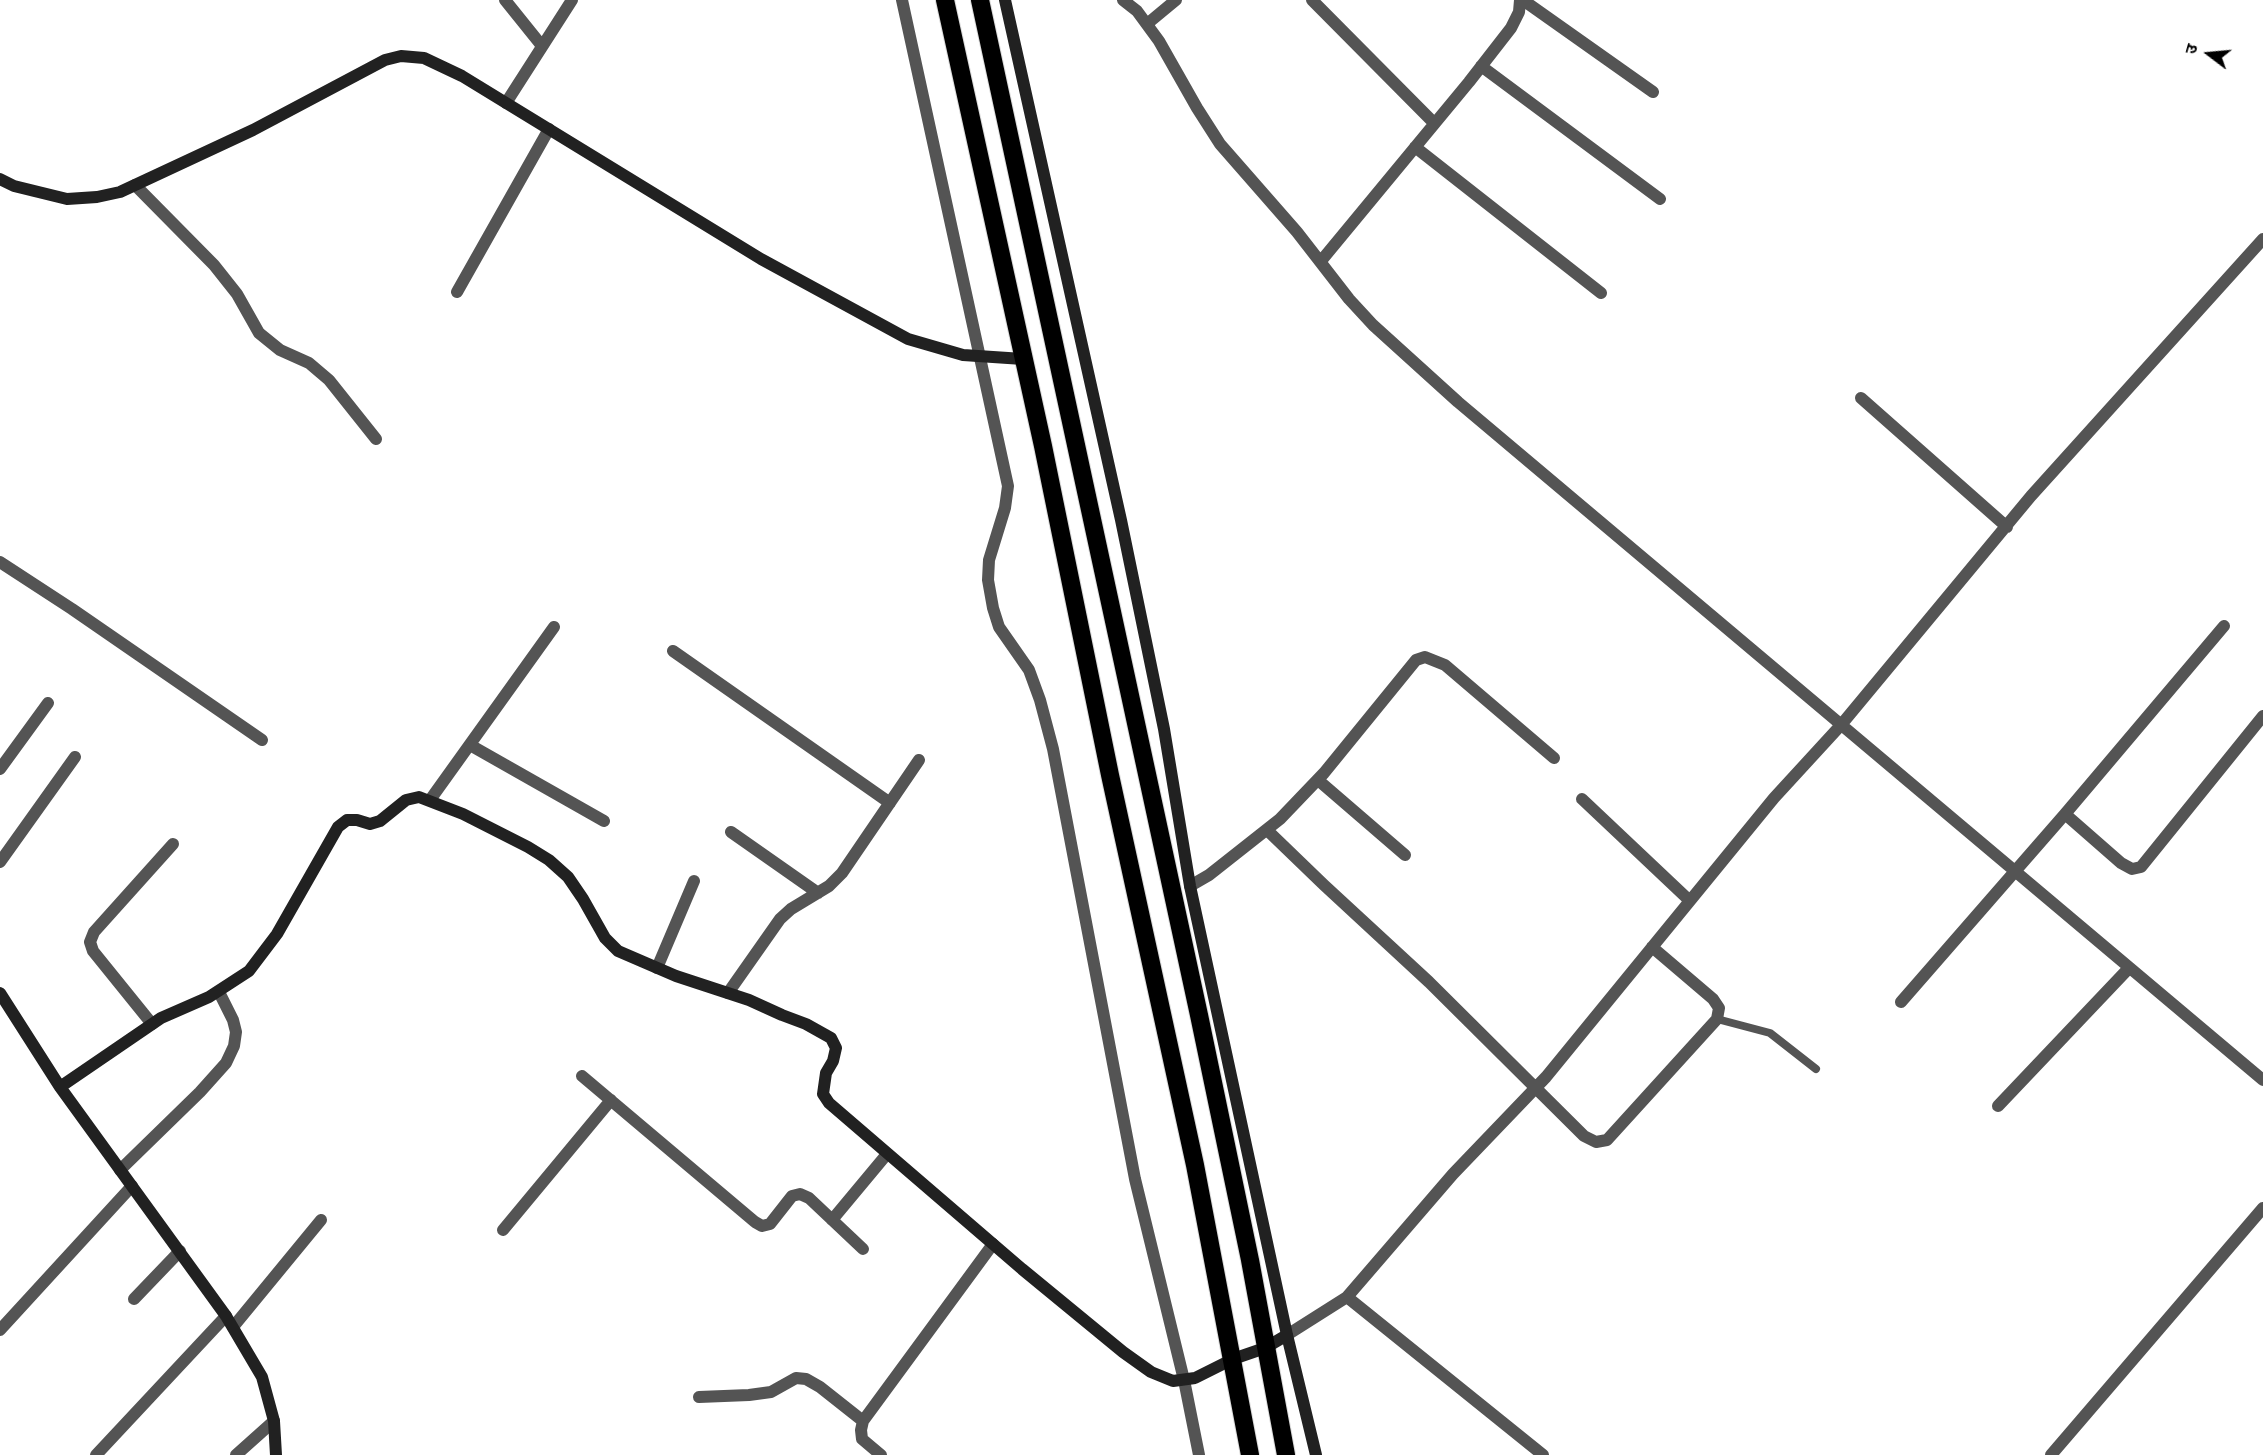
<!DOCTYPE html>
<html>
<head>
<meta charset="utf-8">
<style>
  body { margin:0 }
  #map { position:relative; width:2263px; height:1455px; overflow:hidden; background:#fff; font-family:Karla,"Noto Sans Devanagari",sans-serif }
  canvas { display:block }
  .north { position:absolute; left:2179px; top:24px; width:60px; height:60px; -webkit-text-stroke:4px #fff; paint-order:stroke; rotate:286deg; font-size:16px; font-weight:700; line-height:24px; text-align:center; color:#000 }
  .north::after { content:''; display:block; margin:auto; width:21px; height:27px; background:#000; clip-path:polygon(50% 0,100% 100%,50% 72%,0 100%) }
</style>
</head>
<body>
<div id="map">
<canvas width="2263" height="1455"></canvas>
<div class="north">उ</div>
</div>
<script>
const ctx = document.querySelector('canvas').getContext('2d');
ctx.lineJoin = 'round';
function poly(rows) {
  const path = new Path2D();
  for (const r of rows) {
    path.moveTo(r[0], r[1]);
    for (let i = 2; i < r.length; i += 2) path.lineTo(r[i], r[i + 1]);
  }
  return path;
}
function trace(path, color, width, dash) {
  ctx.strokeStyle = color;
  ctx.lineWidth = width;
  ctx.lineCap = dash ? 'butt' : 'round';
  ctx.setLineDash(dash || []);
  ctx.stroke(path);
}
const highway = poly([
  [945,0,1043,446,1110,775,1195,1165,1250,1455],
  [980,0,1199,1015,1250,1260,1286,1455]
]);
trace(highway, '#dbdbdb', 20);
trace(poly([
  [1717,1019,1770,1033,1816,1069]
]), '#545454', 8);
trace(poly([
  [505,0,542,46],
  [902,0,1008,486,1005,508,989,560,988,580,993,608,999,627,1029,670,1040,700,1053,749,1135,1179,1184,1380,1199,1455],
  [1123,0,1137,11,1159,41,1197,108,1220,144,1297,232,1349,299,1373,325,1458,402,2263,1080],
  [1312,0,1434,123],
  [1523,0,1653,92],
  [1147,24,1176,0],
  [1481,66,1660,199],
  [506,103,572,0],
  [1415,147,1601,293],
  [135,185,214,265,237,294,259,333,280,350,309,363,329,380,376,439],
  [1321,261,1469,82,1511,28,1519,12,1520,0],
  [457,292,549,129],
  [1861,398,2007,527],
  [0,562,72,609,262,740],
  [673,651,890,803],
  [470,745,604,821],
  [0,769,48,703],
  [1318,780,1405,855],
  [1582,799,1690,901],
  [430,800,554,627],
  [2065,814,2121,863,2132,869,2141,867,2263,716],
  [1267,830,1324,885,1429,982,1584,1136,1596,1142,1607,1140,1717,1019,1719,1008,1713,999,1652,947],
  [731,832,818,893],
  [0,862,75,757],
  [1190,886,1209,875,1280,819,1324,773,1416,660,1425,657,1445,665,1554,758],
  [657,968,694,881],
  [728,993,780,919,791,909,829,886,842,873,919,760],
  [1901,1002,2065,814,2224,626],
  [152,1024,93,951,90,942,94,932,173,844],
  [582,1076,755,1222,762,1226,770,1224,792,1196,800,1194,809,1198,863,1249],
  [1998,1106,2129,968],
  [120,1170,200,1092,226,1063,234,1046,236,1032,233,1020,219,992],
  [832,1220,887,1154],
  [503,1230,611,1100],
  [1347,1297,1543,1455],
  [134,1299,180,1251],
  [233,1327,321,1220],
  [0,1330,132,1186],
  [1287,1335,1347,1297,1453,1174,1546,1077,1774,798,1841,725,2031,496,2263,239],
  [699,1397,749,1395,771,1392,796,1378,806,1379,820,1387,863,1421],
  [96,1455,226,1316],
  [236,1455,274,1421],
  [881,1455,862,1439,861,1430,863,1421,993,1244],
  [2051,1455,2263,1208]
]), '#545454', 12);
trace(poly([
  [1005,0,1121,520,1164,729,1190,886,1287,1335,1316,1455],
  [0,179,14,186,67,199,97,197,120,192,253,130,385,60,401,56,424,58,462,76,761,259,908,339,963,355,1023,359],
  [0,993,60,1087,226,1316,262,1377,274,1421,276,1455],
  [60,1087,161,1018,209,997,249,971,277,934,338,827,347,820,357,820,370,824,380,821,406,800,419,797,463,814,528,847,549,860,568,877,583,899,605,938,618,951,676,976,749,1000,782,1015,806,1024,831,1038,836,1048,833,1061,826,1073,823,1094,829,1103,1022,1269,1123,1352,1151,1372,1173,1381,1195,1378,1233,1359,1265,1348,1287,1335]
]), '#212121', 12);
trace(highway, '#000', 18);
</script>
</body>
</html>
